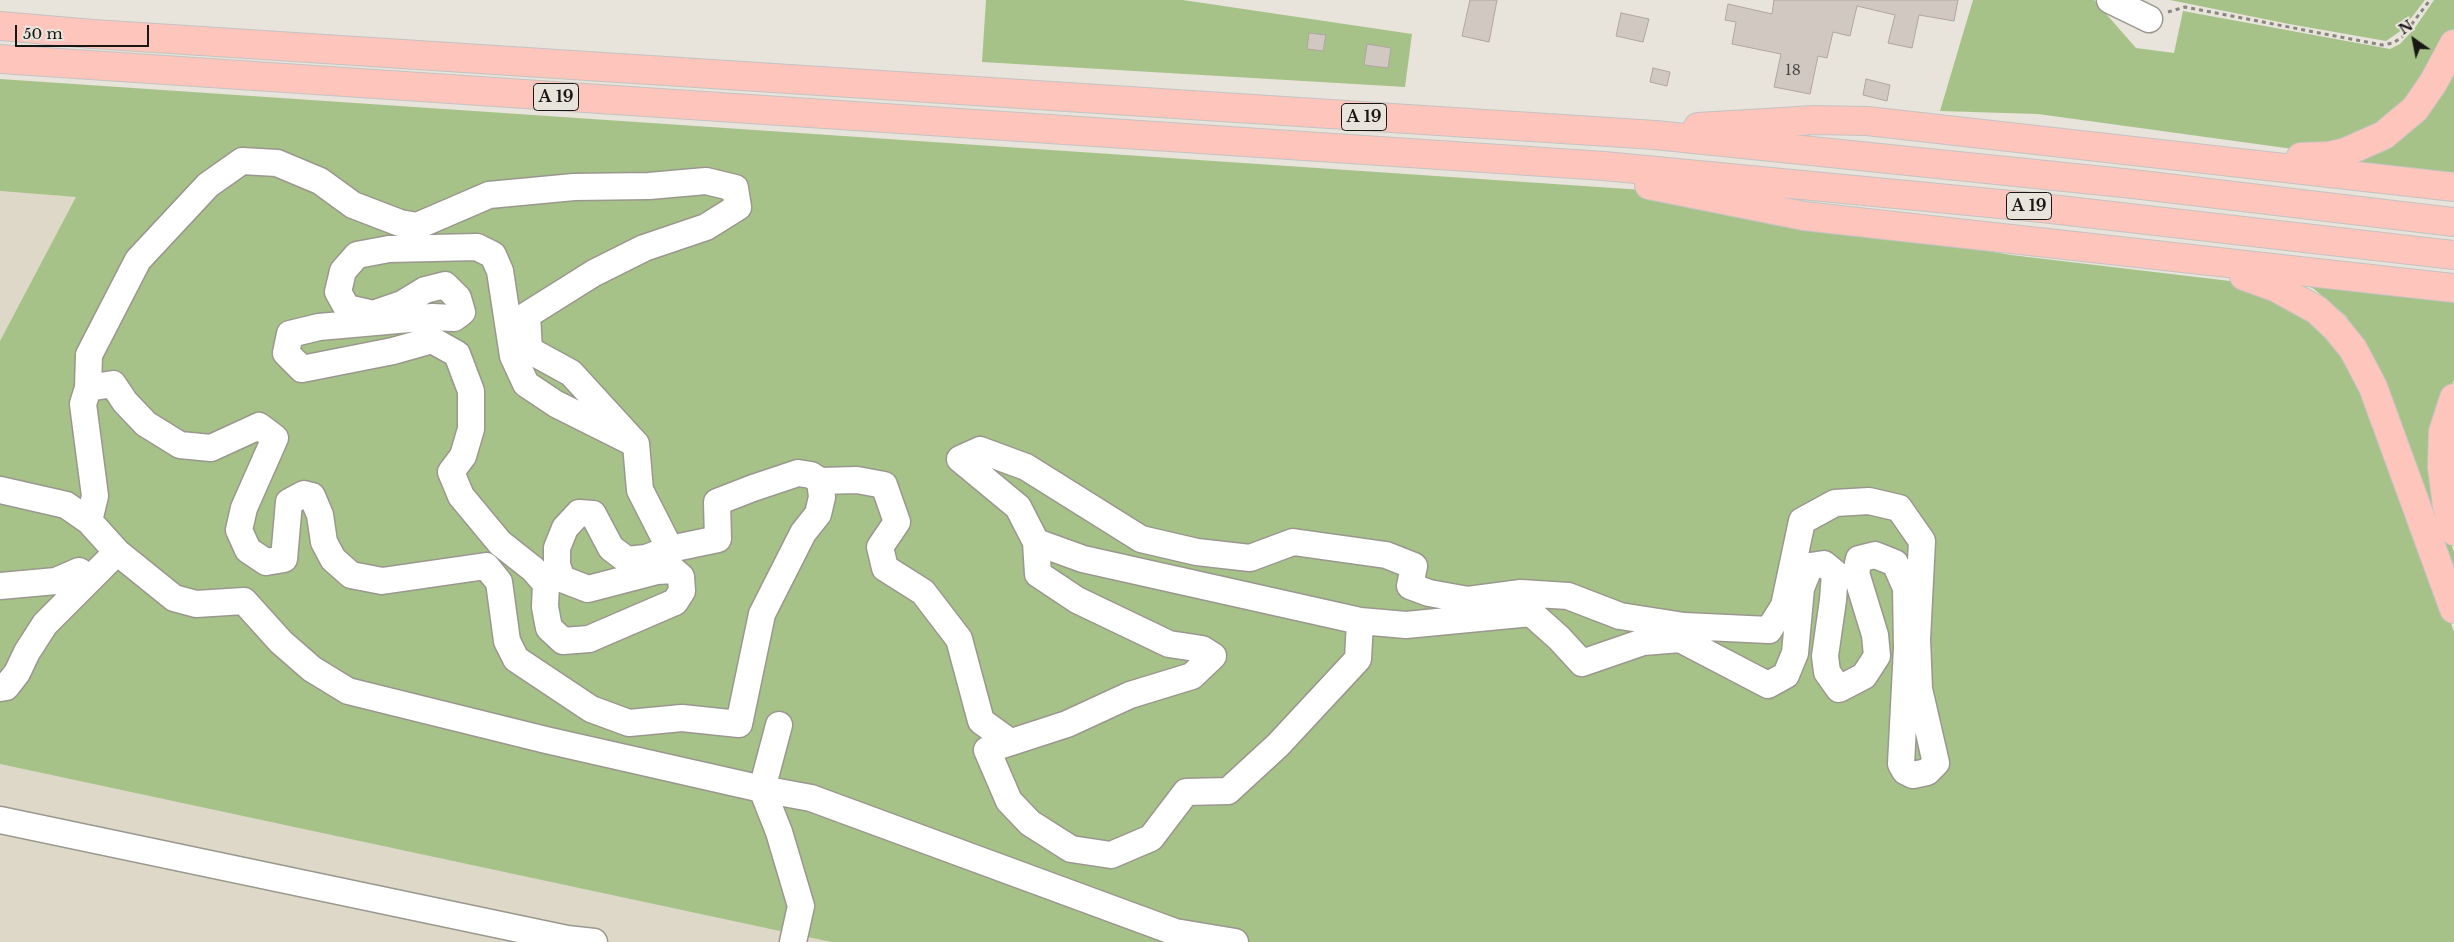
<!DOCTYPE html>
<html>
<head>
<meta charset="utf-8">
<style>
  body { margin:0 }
  #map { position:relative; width:2454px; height:942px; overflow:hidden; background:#e8e4db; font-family:"Libre Baskerville",serif }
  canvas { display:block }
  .north { position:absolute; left:2389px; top:15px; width:50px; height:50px; -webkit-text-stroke:4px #e8e4db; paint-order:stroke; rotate:327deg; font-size:14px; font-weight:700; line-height:20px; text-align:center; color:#181714 }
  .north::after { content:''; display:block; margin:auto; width:18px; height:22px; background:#181714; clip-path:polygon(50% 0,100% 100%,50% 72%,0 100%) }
  .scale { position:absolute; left:15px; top:25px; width:134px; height:22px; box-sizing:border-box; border:2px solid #181714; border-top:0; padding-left:6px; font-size:15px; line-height:18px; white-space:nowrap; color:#181714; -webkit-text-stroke:4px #e8e4db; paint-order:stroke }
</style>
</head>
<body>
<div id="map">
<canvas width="2454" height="942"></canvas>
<div class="north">N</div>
<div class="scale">50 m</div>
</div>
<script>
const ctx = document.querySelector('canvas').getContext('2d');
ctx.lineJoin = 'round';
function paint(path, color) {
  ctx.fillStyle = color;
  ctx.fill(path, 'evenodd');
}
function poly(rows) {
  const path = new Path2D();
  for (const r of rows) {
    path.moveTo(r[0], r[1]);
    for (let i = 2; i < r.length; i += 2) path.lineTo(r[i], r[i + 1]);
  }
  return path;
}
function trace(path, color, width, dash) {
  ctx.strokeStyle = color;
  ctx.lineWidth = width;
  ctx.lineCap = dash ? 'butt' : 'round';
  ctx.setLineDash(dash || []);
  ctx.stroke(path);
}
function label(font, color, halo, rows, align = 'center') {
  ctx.font = font + ' "Libre Baskerville",serif';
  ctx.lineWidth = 4;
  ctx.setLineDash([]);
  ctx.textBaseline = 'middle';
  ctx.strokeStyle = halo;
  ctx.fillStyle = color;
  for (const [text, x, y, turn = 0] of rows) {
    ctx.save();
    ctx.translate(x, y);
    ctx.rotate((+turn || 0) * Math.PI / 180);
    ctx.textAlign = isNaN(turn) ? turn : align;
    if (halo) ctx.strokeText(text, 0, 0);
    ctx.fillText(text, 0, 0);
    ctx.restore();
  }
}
paint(poly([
  [0,191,77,197,0,341],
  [0,764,831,942,0,942]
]), '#ded8c8');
paint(poly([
  [986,0,1183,0,1412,34,1405,87,982,62],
  [1973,0,2094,0,2136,48,2174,53,2183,11,2390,49,2400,44,2414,29,2434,0,2454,0,2454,29,2429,76,2370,135,2293,149,2038,114,1940,111],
  [2170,0,2425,0,2402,30,2386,41,2289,24],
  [2454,61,2454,179,2331,164],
  [0,79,1643,190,2011,255,2230,281,2249,285,2320,321,2376,414,2454,632,2454,942,831,942,0,764,0,341,76,197,0,191],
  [2293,279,2454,298,2454,380,2449,390,2438,506,2454,552,2454,570,2401,422,2377,363,2346,316,2314,289]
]), '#a7c288');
const building = poly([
  [1470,0,1497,0,1489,42,1462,36,1470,0],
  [1774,0,1958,0,1954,21,1919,15,1912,48,1888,43,1895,15,1857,6,1850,36,1833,32,1827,58,1818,56,1810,94,1774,87,1781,54,1732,44,1736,22,1725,20,1728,4,1772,14,1774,0],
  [1621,13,1649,19,1643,42,1616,36,1621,13],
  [1309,33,1326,35,1323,51,1307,49,1309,33],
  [1367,44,1391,48,1388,68,1364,65,1367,44],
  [1653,68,1670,72,1667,86,1650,82,1653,68],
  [1866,79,1890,85,1887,101,1863,95,1866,79]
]);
paint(building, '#d1c8c2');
trace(building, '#afa6a0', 1);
const minor = poly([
  [2110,0,2149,19],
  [88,388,83,404,95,496,89,521],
  [636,444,556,404,526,384,513,356,500,271,493,255,477,247,389,249,357,255,343,271,338,292,347,308,373,314,402,304,425,290,445,285,458,298,462,312,454,318,432,317,319,327,290,334,286,353,302,369,393,351,432,340,457,354,471,391,471,429,463,456,451,472,461,496,500,543,533,569,546,584,545,607,549,628,563,641,589,639,675,602,682,591,681,577,673,570,657,571,588,589,562,579,557,565,557,548,565,528,579,513,593,514,611,548,627,560,646,558,670,549,718,539,717,502,753,488,798,473,811,475,820,481,822,497,818,514,803,533,762,614,739,724,682,718,629,723,591,709,516,659,507,641,499,582,486,566,382,581,351,575,333,559,324,542,320,515,312,496,304,494,289,502,284,559,266,562,248,550,239,530,244,508,275,438,259,426,211,448,180,445,146,424,125,402,113,384,88,388,89,355,138,260,208,185,242,161,277,163,320,181,353,205,400,223,417,226,489,195,574,187,649,186,706,181,735,188,738,207,706,227,644,248,594,273,527,315,529,350,571,373,636,444,640,490,670,549],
  [980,450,1026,467,1141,539,1197,552,1250,558,1293,542,1386,555,1414,566,1410,586,1429,593,1468,600,1521,593,1568,596,1620,616,1684,626,1769,630,1784,606,1802,521,1835,503,1869,501,1899,508,1922,541,1917,639,1919,689,1936,763,1927,772,1913,775,1905,771,1901,764,1907,648,1906,588,1895,563,1875,555,1859,559,1856,573,1875,635,1877,656,1864,676,1839,689,1827,672,1825,656,1833,600,1835,573,1824,564,1810,566,1801,588,1795,653,1786,675,1768,685,1680,639,1643,642,1582,663,1559,638,1531,613,1406,625,1360,621,1083,559,1036,542,1018,507,960,459,980,450],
  [820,481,857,480,884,485,897,522,880,547,885,568,923,592,959,639,981,721,1010,742],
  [0,490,66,505,89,521,117,552,174,598,196,604,244,601,281,642,312,669,348,691,546,740,762,789,779,832,801,906,793,942],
  [1036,542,1038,574,1077,600,1169,644,1202,649,1213,656,1192,676,1130,695,1067,724,987,750,1009,801,1030,823,1071,849,1111,855,1151,838,1186,792,1228,791,1278,745,1358,659,1360,621],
  [0,586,56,581,79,571,86,582],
  [0,688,6,687,17,673,27,652,45,624,117,552],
  [779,725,762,789,811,798,1175,932,1235,942],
  [0,820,567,939,594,942]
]);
const highway = poly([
  [0,26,93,34,1655,135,2133,184,2454,222],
  [0,59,1604,166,2042,208,2454,255],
  [1698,127,1815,120,1867,121,2454,187],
  [2301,157,2329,156,2346,152,2384,135,2415,109,2433,83,2454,44],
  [1649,185,1804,216,2454,288],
  [2244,276,2275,287,2317,310,2336,328,2353,349,2373,387,2454,609],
  [2454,398,2443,432,2442,467,2447,506,2454,531]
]);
trace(minor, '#9a978e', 29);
trace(highway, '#c3c3c2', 30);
trace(poly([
  [2168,12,2185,7,2382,45,2393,43,2402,37,2430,0]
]), '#898680', 3, [4, 4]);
trace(minor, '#fff', 26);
trace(highway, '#fdc5bc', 28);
label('15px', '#464340', null, [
  ["18",1793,71]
]);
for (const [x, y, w] of [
  [556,97,45],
  [1364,117,45],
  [2029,206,45]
]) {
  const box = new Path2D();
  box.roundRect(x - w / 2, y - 13.5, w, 27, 4);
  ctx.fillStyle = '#e8e4db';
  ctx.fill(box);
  trace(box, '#181714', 1);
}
label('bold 16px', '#181714', null, [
  ["A 19",556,97],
  ["A 19",1364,117],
  ["A 19",2029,206]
]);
</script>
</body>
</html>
